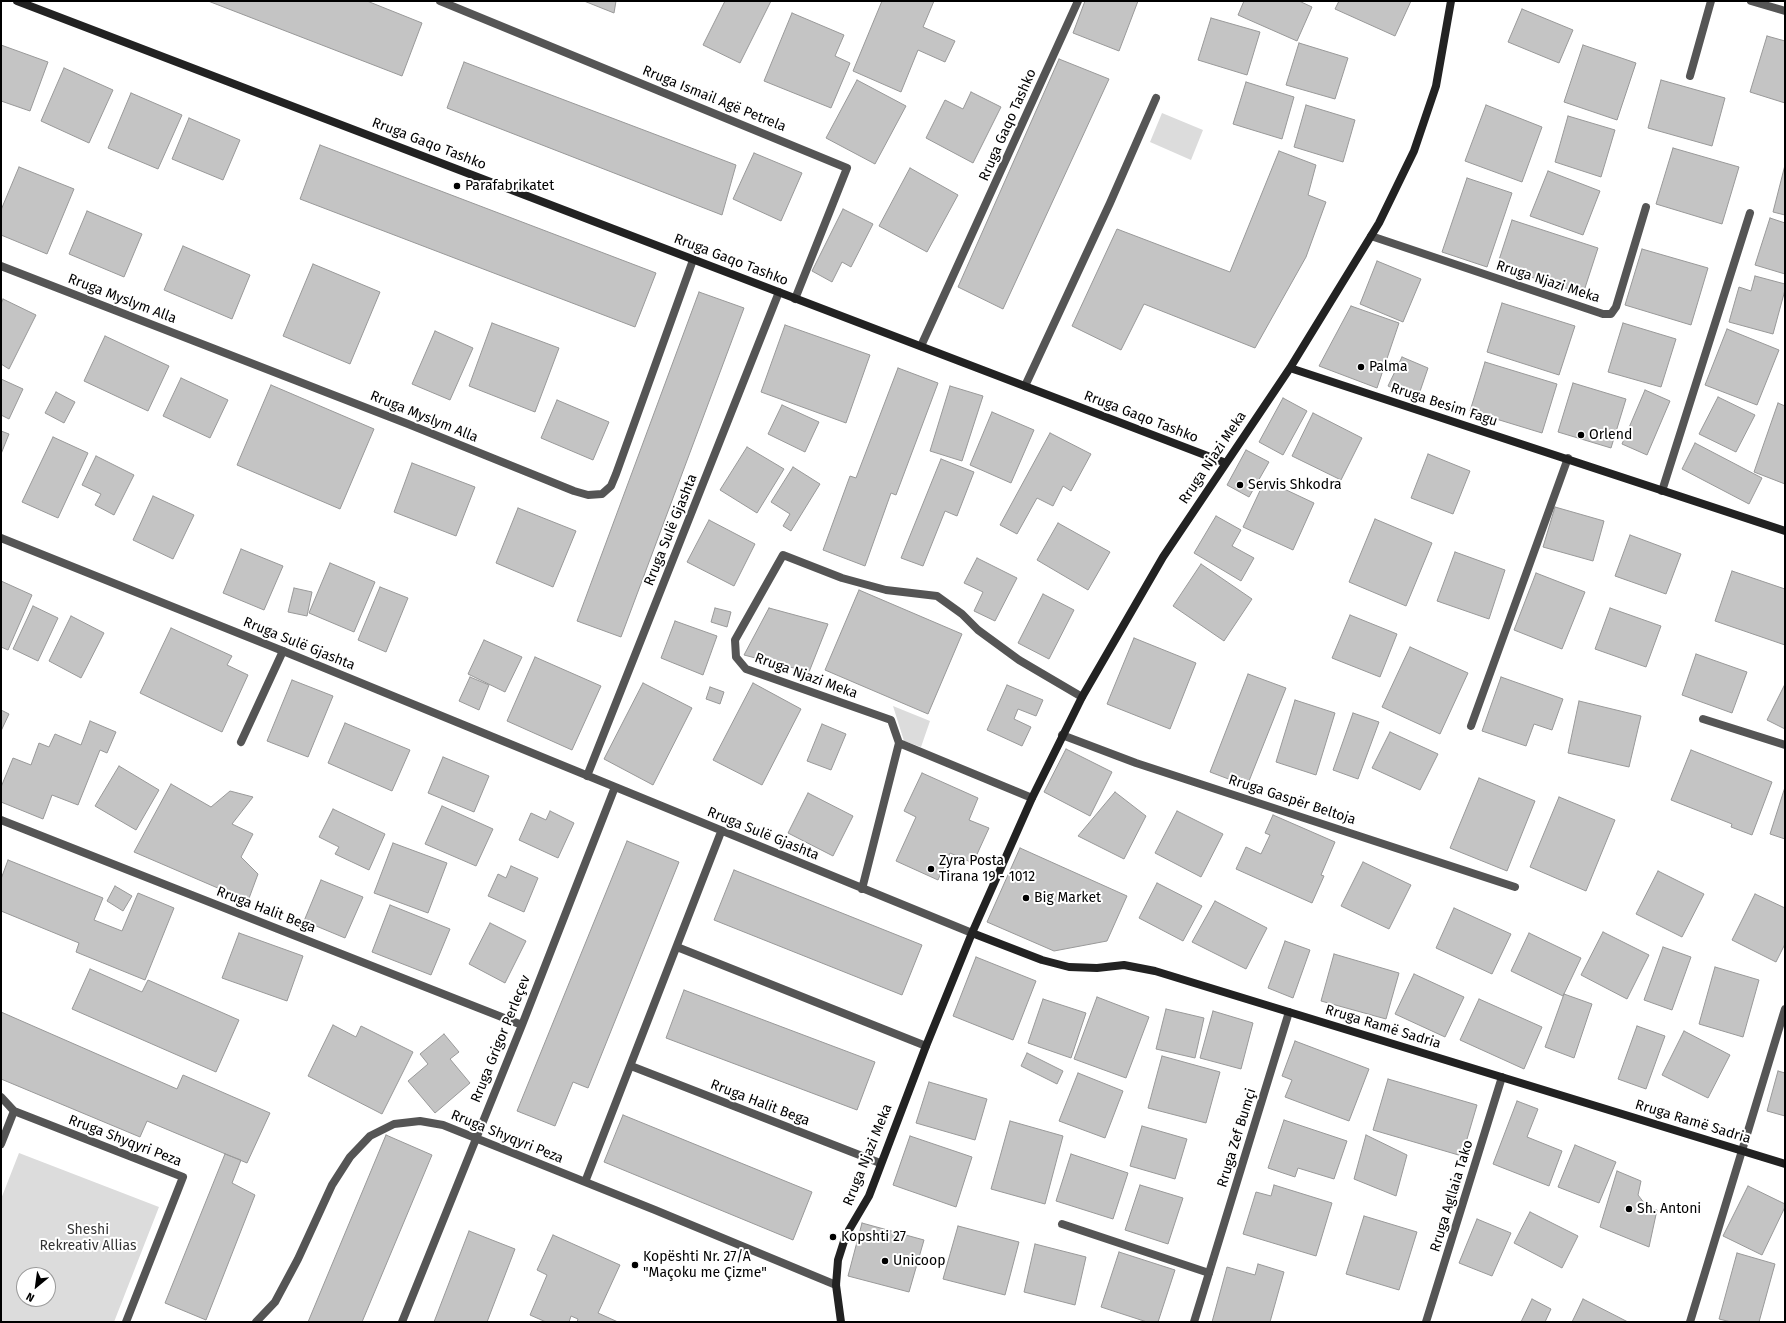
<!DOCTYPE html>
<html>
<head>
<meta charset="utf-8">
<style>
  body { margin:0 }
  #map { position:relative; width:1786px; height:1323px; overflow:hidden; background:#fff; font-family:"Fira Sans",sans-serif }
  canvas { display:block }
  .frame { position:absolute; inset:0; border:2px solid #000; pointer-events:none }
  .north { position:absolute; left:16px; top:1267px; width:40px; height:40px; box-sizing:border-box; background:#fff; border:1px solid #999; border-radius:50%; rotate:209deg; font-size:11px; font-weight:700; line-height:16px; text-align:center; color:#000 }
  .north::after { content:''; display:block; margin:auto; width:14px; height:18px; background:#000; clip-path:polygon(50% 0,100% 100%,50% 72%,0 100%) }
</style>
</head>
<body>
<div id="map">
<canvas width="1786" height="1323"></canvas>
<div class="frame"></div>
<div class="north">N</div>
</div>
<script>
const ctx = document.querySelector('canvas').getContext('2d');
ctx.lineJoin = 'round';
function paint(path, color) {
  ctx.fillStyle = color;
  ctx.fill(path, 'evenodd');
}
function poly(rows) {
  const path = new Path2D();
  for (const r of rows) {
    path.moveTo(r[0], r[1]);
    for (let i = 2; i < r.length; i += 2) path.lineTo(r[i], r[i + 1]);
  }
  return path;
}
function trace(path, color, width, dash) {
  ctx.strokeStyle = color;
  ctx.lineWidth = width;
  ctx.lineCap = dash ? 'butt' : 'round';
  ctx.setLineDash(dash || []);
  ctx.stroke(path);
}
function label(font, color, halo, rows, align = 'center') {
  ctx.font = font + ' "Fira Sans",sans-serif';
  ctx.lineWidth = 4;
  ctx.setLineDash([]);
  ctx.textBaseline = 'middle';
  ctx.strokeStyle = halo;
  ctx.fillStyle = color;
  for (const [text, x, y, turn = 0] of rows) {
    ctx.save();
    ctx.translate(x, y);
    ctx.rotate((+turn || 0) * Math.PI / 180);
    ctx.textAlign = isNaN(turn) ? turn : align;
    if (halo) ctx.strokeText(text, 0, 0);
    ctx.fillText(text, 0, 0);
    ctx.restore();
  }
}
paint(poly([
  [1162,113,1203,130,1191,160,1150,142],
  [893,706,930,721,921,747,904,741],
  [19,1153,159,1207,114,1322,1,1322,1,1199],
  [24,1275,48,1275,48,1299,24,1299]
]), '#dcdcdc');
const building = poly([
  [208,1,367,1,422,23,402,76,208,1],
  [584,1,616,1,614,13,584,1],
  [725,1,771,1,740,63,703,45,725,1],
  [882,1,934,1,923,27,955,41,945,62,918,50,901,92,853,71,882,1],
  [1085,1,1138,1,1119,51,1073,33,1085,1],
  [1244,1,1299,1,1312,7,1297,41,1238,15,1244,1],
  [1339,1,1411,1,1395,36,1335,9,1339,1],
  [1522,9,1573,30,1559,63,1508,42,1522,9],
  [792,13,844,35,835,56,850,63,831,108,764,81,792,13],
  [1211,18,1260,32,1247,75,1198,60,1211,18],
  [1767,36,1785,41,1785,103,1750,92,1767,36],
  [1299,43,1348,58,1335,99,1286,85,1299,43],
  [1,45,48,62,30,111,1,101,1,45],
  [1583,45,1636,63,1617,120,1564,102,1583,45],
  [1059,59,1109,79,1003,309,958,287,1059,59],
  [464,62,736,165,722,215,447,108,464,62],
  [64,68,113,90,89,143,41,121,64,68],
  [857,80,906,106,875,164,826,138,857,80],
  [1661,80,1725,98,1712,146,1648,128,1661,80],
  [1246,82,1294,97,1282,139,1233,124,1246,82],
  [971,92,1001,107,973,163,926,138,945,100,963,109,971,92],
  [131,93,182,115,158,169,108,148,131,93],
  [1306,105,1355,120,1343,162,1294,147,1306,105],
  [1486,105,1542,127,1522,182,1465,161,1486,105],
  [1568,116,1615,130,1601,177,1555,162,1568,116],
  [189,118,240,140,223,180,172,159,189,118],
  [320,145,656,273,635,327,300,199,320,145],
  [1673,148,1739,167,1722,224,1656,204,1673,148],
  [1279,151,1316,165,1308,195,1326,202,1306,257,1255,348,1144,304,1121,350,1072,326,1117,229,1230,272,1279,151],
  [754,153,802,173,781,221,733,199,754,153],
  [1785,165,1785,215,1773,212,1785,165],
  [19,167,74,189,47,254,1,235,1,210,19,167],
  [910,168,958,195,927,252,879,226,910,168],
  [1548,171,1600,191,1583,235,1530,216,1548,171],
  [1467,178,1512,193,1487,267,1442,252,1467,178],
  [843,209,873,224,851,267,842,262,832,282,812,271,843,209],
  [87,211,142,234,124,277,69,254,87,211],
  [1770,218,1785,223,1785,274,1755,265,1770,218],
  [1512,220,1598,248,1583,294,1497,266,1512,220],
  [183,246,250,275,232,319,164,290,183,246],
  [1642,249,1708,268,1691,325,1625,305,1642,249],
  [1377,261,1421,279,1403,322,1360,304,1377,261],
  [313,264,380,292,350,364,283,336,313,264],
  [1755,276,1785,284,1785,290,1773,334,1729,322,1739,287,1751,291,1755,276],
  [699,292,744,308,621,637,577,621,699,292],
  [3,299,36,315,9,369,1,364,1,304,3,299],
  [1502,303,1575,326,1559,375,1487,352,1502,303],
  [1351,306,1399,323,1377,388,1319,366,1351,306],
  [492,323,559,348,535,412,469,386,492,323],
  [1623,323,1676,339,1661,387,1608,372,1623,323],
  [785,325,870,355,846,423,761,392,785,325],
  [1727,329,1779,350,1757,405,1705,385,1727,329],
  [435,331,473,348,450,400,412,384,435,331],
  [105,336,169,366,148,411,84,381,105,336],
  [1402,357,1428,368,1417,400,1388,386,1402,357],
  [1485,362,1557,384,1542,433,1470,411,1485,362],
  [898,368,938,383,896,495,891,493,865,566,823,550,850,476,856,478,898,368],
  [181,378,228,400,210,438,163,416,181,378],
  [1,379,23,389,9,419,1,415,1,379],
  [1573,383,1626,399,1611,448,1558,432,1573,383],
  [271,385,374,429,340,509,237,465,271,385],
  [950,386,983,396,962,461,930,451,950,386],
  [1645,390,1670,401,1647,455,1622,444,1645,390],
  [56,392,75,402,64,423,45,413,56,392],
  [1718,397,1755,415,1736,452,1699,434,1718,397],
  [1283,398,1307,411,1283,455,1259,442,1283,398],
  [557,400,609,422,593,460,541,438,557,400],
  [1778,403,1785,406,1785,484,1754,472,1778,403],
  [782,405,819,422,805,452,768,434,782,405],
  [992,412,1034,430,1011,483,970,465,992,412],
  [1313,413,1362,438,1341,480,1292,456,1313,413],
  [1,431,9,434,1,454,1,431],
  [1050,433,1091,454,1071,491,1063,486,1053,506,1037,498,1017,534,1000,525,1050,433],
  [53,437,88,453,58,518,22,502,53,437],
  [1695,443,1762,478,1749,504,1682,469,1695,443],
  [747,447,784,469,757,513,720,490,747,447],
  [1246,450,1269,462,1249,497,1227,485,1246,450],
  [1428,454,1470,471,1453,514,1411,498,1428,454],
  [96,456,134,475,114,515,95,505,101,494,82,485,96,456],
  [941,459,974,472,957,516,945,511,923,566,901,558,941,459],
  [412,463,475,487,456,536,394,512,412,463],
  [793,467,820,484,791,531,783,526,790,514,771,502,793,467],
  [1265,480,1314,503,1293,550,1243,527,1265,480],
  [153,496,194,515,173,559,133,540,153,496],
  [1555,507,1604,521,1593,561,1543,547,1555,507],
  [518,508,576,531,553,587,496,563,518,508],
  [1216,516,1241,530,1232,546,1254,558,1241,581,1194,553,1216,516],
  [1375,519,1432,543,1406,606,1349,582,1375,519],
  [709,520,755,544,734,586,687,562,709,520],
  [1058,523,1110,552,1088,590,1037,560,1058,523],
  [1630,535,1681,554,1666,594,1615,576,1630,535],
  [241,549,283,566,264,610,223,593,241,549],
  [1455,552,1505,570,1489,619,1437,601,1455,552],
  [977,558,1017,578,995,621,974,611,983,592,964,583,977,558],
  [330,563,375,582,354,632,309,613,330,563],
  [1201,564,1252,599,1224,641,1173,606,1201,564],
  [1732,571,1785,589,1785,645,1715,621,1732,571],
  [1536,573,1585,592,1562,649,1514,630,1536,573],
  [1,581,32,595,8,650,1,647,1,581],
  [380,587,408,598,386,652,358,640,380,587],
  [294,588,312,592,307,616,288,612,294,588],
  [859,590,962,634,928,714,825,670,859,590],
  [1043,594,1074,610,1049,659,1018,643,1043,594],
  [33,606,58,618,38,661,13,649,33,606],
  [715,608,731,612,727,627,711,622,715,608],
  [769,608,828,624,809,672,744,655,769,608],
  [1610,608,1661,626,1646,667,1595,649,1610,608],
  [1350,615,1397,634,1380,677,1332,658,1350,615],
  [71,616,104,633,81,678,49,661,71,616],
  [675,621,717,636,703,675,661,658,675,621],
  [171,628,232,656,227,665,248,675,222,732,140,693,171,628],
  [1134,638,1196,663,1170,729,1107,704,1134,638],
  [484,640,522,657,505,692,468,674,484,640],
  [1410,647,1468,673,1440,734,1382,707,1410,647],
  [1696,654,1747,672,1732,713,1682,695,1696,654],
  [535,657,601,686,572,750,507,721,535,657],
  [1248,674,1286,688,1247,786,1210,772,1248,674],
  [470,677,489,685,479,710,459,701,470,677],
  [1501,677,1563,699,1552,730,1534,724,1526,746,1482,731,1501,677],
  [292,680,333,696,308,757,267,741,292,680],
  [643,683,692,708,653,785,604,759,643,683],
  [753,683,801,709,762,785,713,760,753,683],
  [1785,684,1785,729,1767,720,1785,684],
  [1007,685,1043,700,1036,716,1018,709,1014,719,1031,727,1022,746,987,730,1007,685],
  [710,687,724,692,720,704,706,699,710,687],
  [1295,700,1335,713,1316,775,1276,762,1295,700],
  [1579,701,1641,716,1629,767,1568,753,1579,701],
  [1,710,9,714,1,731,1,710],
  [1353,713,1379,722,1358,779,1333,770,1353,713],
  [90,721,116,732,107,753,100,750,78,805,52,795,43,819,1,802,1,787,13,758,31,765,39,743,49,747,55,734,81,745,90,721],
  [345,723,410,750,392,791,328,763,345,723],
  [822,724,846,734,831,770,807,761,822,724],
  [1390,732,1438,754,1420,790,1372,768,1390,732],
  [1066,749,1112,772,1090,816,1044,792,1066,749],
  [1691,750,1772,782,1752,835,1731,827,1732,824,1671,800,1691,750],
  [443,757,489,776,474,812,428,793,443,757],
  [119,766,159,790,136,830,95,806,119,766],
  [922,773,978,798,969,820,989,828,973,863,950,853,938,880,896,861,916,817,904,811,922,773],
  [1479,778,1535,801,1507,871,1450,848,1479,778],
  [171,784,211,807,230,791,253,797,232,824,253,834,241,857,258,874,248,901,134,852,171,784],
  [1785,787,1785,839,1770,834,1785,787],
  [1115,792,1146,816,1124,859,1078,836,1115,792],
  [808,793,853,816,833,856,788,833,808,793],
  [1559,797,1615,820,1586,891,1530,867,1559,797],
  [442,806,493,829,476,866,425,844,442,806],
  [333,809,385,834,369,870,335,854,339,847,319,837,333,809],
  [550,811,574,823,558,858,519,840,531,813,546,820,550,811],
  [1177,811,1223,834,1201,877,1155,853,1177,811],
  [1273,815,1335,842,1321,875,1324,876,1312,903,1236,869,1246,847,1261,854,1270,835,1265,833,1273,815],
  [627,841,679,862,588,1088,573,1082,555,1126,517,1111,627,841],
  [393,843,447,863,428,913,374,893,393,843],
  [1020,848,1127,896,1107,941,1054,951,987,922,1020,848],
  [8,860,103,898,94,920,122,931,138,893,174,908,145,980,76,952,79,943,1,911,1,879,8,860],
  [1363,862,1411,885,1389,929,1341,906,1363,862],
  [511,866,538,878,524,912,488,896,498,874,506,878,511,866],
  [734,870,922,945,902,995,714,920,734,870],
  [1658,871,1704,894,1682,937,1636,914,1658,871],
  [321,880,363,897,345,938,304,921,321,880],
  [1157,883,1202,906,1183,941,1139,918,1157,883],
  [115,886,132,896,123,911,107,901,115,886],
  [1755,894,1785,908,1785,944,1776,962,1732,940,1755,894],
  [1215,901,1267,928,1246,969,1192,942,1215,901],
  [390,905,450,929,431,975,372,952,390,905],
  [1454,908,1511,934,1492,974,1436,948,1454,908],
  [490,923,526,941,505,983,469,964,490,923],
  [1603,932,1649,955,1627,999,1581,975,1603,932],
  [239,933,303,956,287,1001,222,978,239,933],
  [1529,933,1581,958,1563,996,1511,971,1529,933],
  [1285,941,1310,950,1293,998,1268,988,1285,941],
  [1663,947,1691,957,1672,1010,1644,1000,1663,947],
  [1334,954,1399,973,1386,1019,1321,1001,1334,954],
  [976,957,1036,981,1013,1040,953,1016,976,957],
  [1715,967,1759,980,1743,1037,1699,1024,1715,967],
  [90,969,142,992,148,980,239,1020,216,1072,72,1009,90,969],
  [1414,974,1464,997,1445,1037,1395,1014,1414,974],
  [684,990,875,1062,857,1110,666,1038,684,990],
  [1564,994,1592,1004,1574,1058,1545,1047,1564,994],
  [1097,997,1149,1017,1126,1078,1074,1059,1097,997],
  [1043,999,1086,1013,1071,1058,1028,1043,1043,999],
  [1479,999,1542,1027,1524,1069,1460,1040,1479,999],
  [1166,1009,1204,1018,1195,1058,1156,1049,1166,1009],
  [1213,1011,1253,1023,1241,1069,1200,1058,1213,1011],
  [1,1012,177,1089,183,1075,270,1113,247,1163,147,1121,140,1137,1,1079,1,1012],
  [333,1025,356,1037,361,1026,413,1052,382,1114,308,1076,333,1025],
  [1637,1026,1665,1036,1646,1089,1618,1079,1637,1026],
  [1684,1031,1730,1055,1708,1098,1662,1075,1684,1031],
  [444,1034,459,1052,450,1059,470,1083,435,1113,408,1081,428,1064,420,1054,444,1034],
  [1295,1041,1369,1069,1349,1121,1285,1097,1292,1080,1282,1076,1295,1041],
  [1027,1053,1063,1071,1057,1084,1021,1066,1027,1053],
  [1162,1056,1220,1072,1206,1123,1148,1108,1162,1056],
  [1778,1071,1785,1073,1785,1116,1767,1111,1778,1071],
  [1078,1073,1123,1091,1105,1138,1059,1121,1078,1073],
  [1388,1079,1477,1105,1462,1156,1373,1130,1388,1079],
  [929,1082,987,1099,975,1140,916,1123,929,1082],
  [1517,1101,1538,1109,1527,1137,1562,1151,1549,1186,1493,1164,1517,1101],
  [623,1115,812,1192,793,1240,604,1162,623,1115],
  [1284,1120,1347,1141,1334,1179,1298,1168,1295,1177,1268,1168,1284,1120],
  [1010,1121,1063,1136,1045,1204,991,1189,1010,1121],
  [1142,1126,1187,1139,1175,1179,1130,1166,1142,1126],
  [386,1135,432,1155,362,1322,308,1322,386,1135],
  [1366,1135,1407,1155,1396,1196,1354,1179,1366,1135],
  [910,1136,972,1157,956,1207,893,1185,910,1136],
  [1575,1145,1616,1162,1599,1203,1558,1187,1575,1145],
  [225,1154,241,1160,232,1183,255,1195,206,1320,165,1303,225,1154],
  [1071,1154,1128,1173,1113,1219,1056,1201,1071,1154],
  [1617,1171,1641,1181,1638,1195,1648,1208,1657,1210,1649,1247,1600,1227,1617,1171],
  [1140,1185,1183,1198,1168,1244,1125,1230,1140,1185],
  [1274,1185,1332,1203,1316,1256,1243,1234,1256,1192,1271,1196,1274,1185],
  [1748,1186,1785,1204,1785,1207,1762,1255,1723,1236,1748,1186],
  [1530,1212,1578,1236,1562,1268,1514,1243,1530,1212],
  [1364,1216,1417,1232,1399,1290,1346,1274,1364,1216],
  [1477,1219,1511,1233,1492,1276,1459,1263,1477,1219],
  [862,1223,924,1240,909,1292,848,1276,862,1223],
  [958,1226,1019,1242,1005,1295,943,1279,958,1226],
  [469,1231,515,1249,487,1322,434,1322,469,1231],
  [553,1235,620,1265,598,1313,618,1322,577,1322,578,1319,571,1316,569,1322,546,1322,530,1315,547,1275,537,1270,553,1235],
  [1035,1244,1086,1257,1075,1305,1024,1292,1035,1244],
  [1119,1252,1175,1270,1158,1322,1147,1322,1101,1307,1119,1252],
  [1737,1253,1775,1264,1759,1322,1731,1322,1719,1319,1737,1253],
  [1258,1264,1284,1272,1270,1322,1212,1322,1227,1267,1255,1275,1258,1264],
  [1532,1299,1551,1309,1545,1322,1521,1322,1532,1299],
  [1583,1299,1628,1322,1572,1322,1583,1299]
]);
paint(building, '#c4c4c4');
trace(building, '#999', 1);
trace(poly([
  [1690,76,1711,1],
  [1662,491,1750,213],
  [241,742,283,651],
  [1062,1224,1209,1273]
]), '#555', 8);
trace(poly([
  [440,1,847,168,795,299],
  [1751,1,1785,11],
  [1371,236,1603,314,1611,314,1616,307,1646,207],
  [1,266,408,424,574,491,588,495,602,494,611,486,616,474,693,260],
  [921,346,1078,1],
  [1025,386,1110,203,1156,98],
  [1,538,283,651,972,933],
  [1703,719,1785,745],
  [1471,726,1568,458],
  [1062,735,1136,763,1515,887],
  [587,776,779,292],
  [1032,798,899,743,891,720,746,669,736,657,735,640,783,555,842,578,886,590,937,596,962,614,978,630,1019,660,1082,697],
  [1,820,522,1025],
  [862,889,899,743],
  [677,947,926,1046],
  [631,1066,880,1163],
  [1,1097,14,1111,183,1177,126,1322],
  [1,1144,14,1111],
  [585,1182,721,832],
  [256,1322,275,1302,298,1259,332,1185,350,1157,370,1136,394,1124,420,1121,443,1125,655,1210,836,1285],
  [402,1322,522,1025,615,787],
  [1194,1322,1289,1012],
  [1426,1322,1502,1077],
  [1690,1322,1785,1009]
]), '#555', 8);
trace(poly([
  [17,1,1226,463],
  [1290,368,1785,531],
  [972,933,1042,960,1069,967,1097,968,1124,965,1155,971,1785,1164],
  [841,1322,836,1285,838,1260,846,1235,869,1196,926,1046,972,933,1032,798,1082,697,1163,557,1290,368,1379,223,1414,151,1436,86,1451,1]
]), '#222', 8);
for (const [x, y, r, color] of [
  [457,186,4,"#000"],
  [1361,367,4,"#000"],
  [1581,435,4,"#000"],
  [1240,485,4,"#000"],
  [931,869,4,"#000"],
  [1026,898,4,"#000"],
  [1629,1209,4,"#000"],
  [833,1237,4,"#000"],
  [885,1261,4,"#000"],
  [635,1265,4,"#000"]
]) {
  const dot = new Path2D();
  dot.arc(x, y, r, 0, 2 * Math.PI);
  ctx.fillStyle = color;
  ctx.fill(dot);
  trace(dot, '#fff', 1.5);
}
label('14px', '#000', '#fff', [
  ["Rruga Ismail Agë Petrela",714,99,22],
  ["Rruga Gaqo Tashko",1008,125,-66],
  ["Rruga Gaqo Tashko",429,144,21],
  ["Rruga Gaqo Tashko",731,260,21],
  ["Rruga Njazi Meka",1548,282,18],
  ["Rruga Myslym Alla",122,299,21],
  ["Rruga Besim Fagu",1444,405,18],
  ["Rruga Myslym Alla",424,417,22],
  ["Rruga Gaqo Tashko",1141,417,21],
  ["Rruga Njazi Meka",1213,458,-56],
  ["Rruga Sulë Gjashta",671,530,-68],
  ["Rruga Sulë Gjashta",299,644,22],
  ["Rruga Njazi Meka",806,676,20],
  ["Rruga Gaspër Beltoja",1292,800,18],
  ["Rruga Sulë Gjashta",763,834,22],
  ["Rruga Halit Bega",266,910,21],
  ["Rruga Ramë Sadria",1383,1027,17],
  ["Rruga Grigor Perleçev",501,1039,-68],
  ["Rruga Halit Bega",760,1103,21],
  ["Rruga Ramë Sadria",1693,1122,17],
  ["Rruga Shyqyri Peza",507,1137,22],
  ["Rruga Zef Bumçi",1237,1138,-73],
  ["Rruga Shyqyri Peza",125,1141,21],
  ["Rruga Njazi Meka",868,1155,-68],
  ["Rruga Agllaia Tako",1452,1196,-73]
]);
label('14px', '#000', '#fff', [
  ["Parafabrikatet",465,186],
  ["Palma",1369,367],
  ["Orlend",1589,435],
  ["Servis Shkodra",1248,485],
  ["Zyra Posta",939,861],
  ["Tirana 19 - 1012",939,877],
  ["Big Market",1034,898],
  ["Sh. Antoni",1637,1209],
  ["Kopshti 27",841,1237],
  ["Kopështi Nr. 27/A",643,1257],
  ["\"Maçoku me Çizme\"",643,1273],
  ["Unicoop",893,1261]
], 'left');
label('14px', '#333', '#fff', [
  ["Sheshi",88,1230],
  ["Rekreativ Allias",88,1246]
]);
</script>
</body>
</html>
